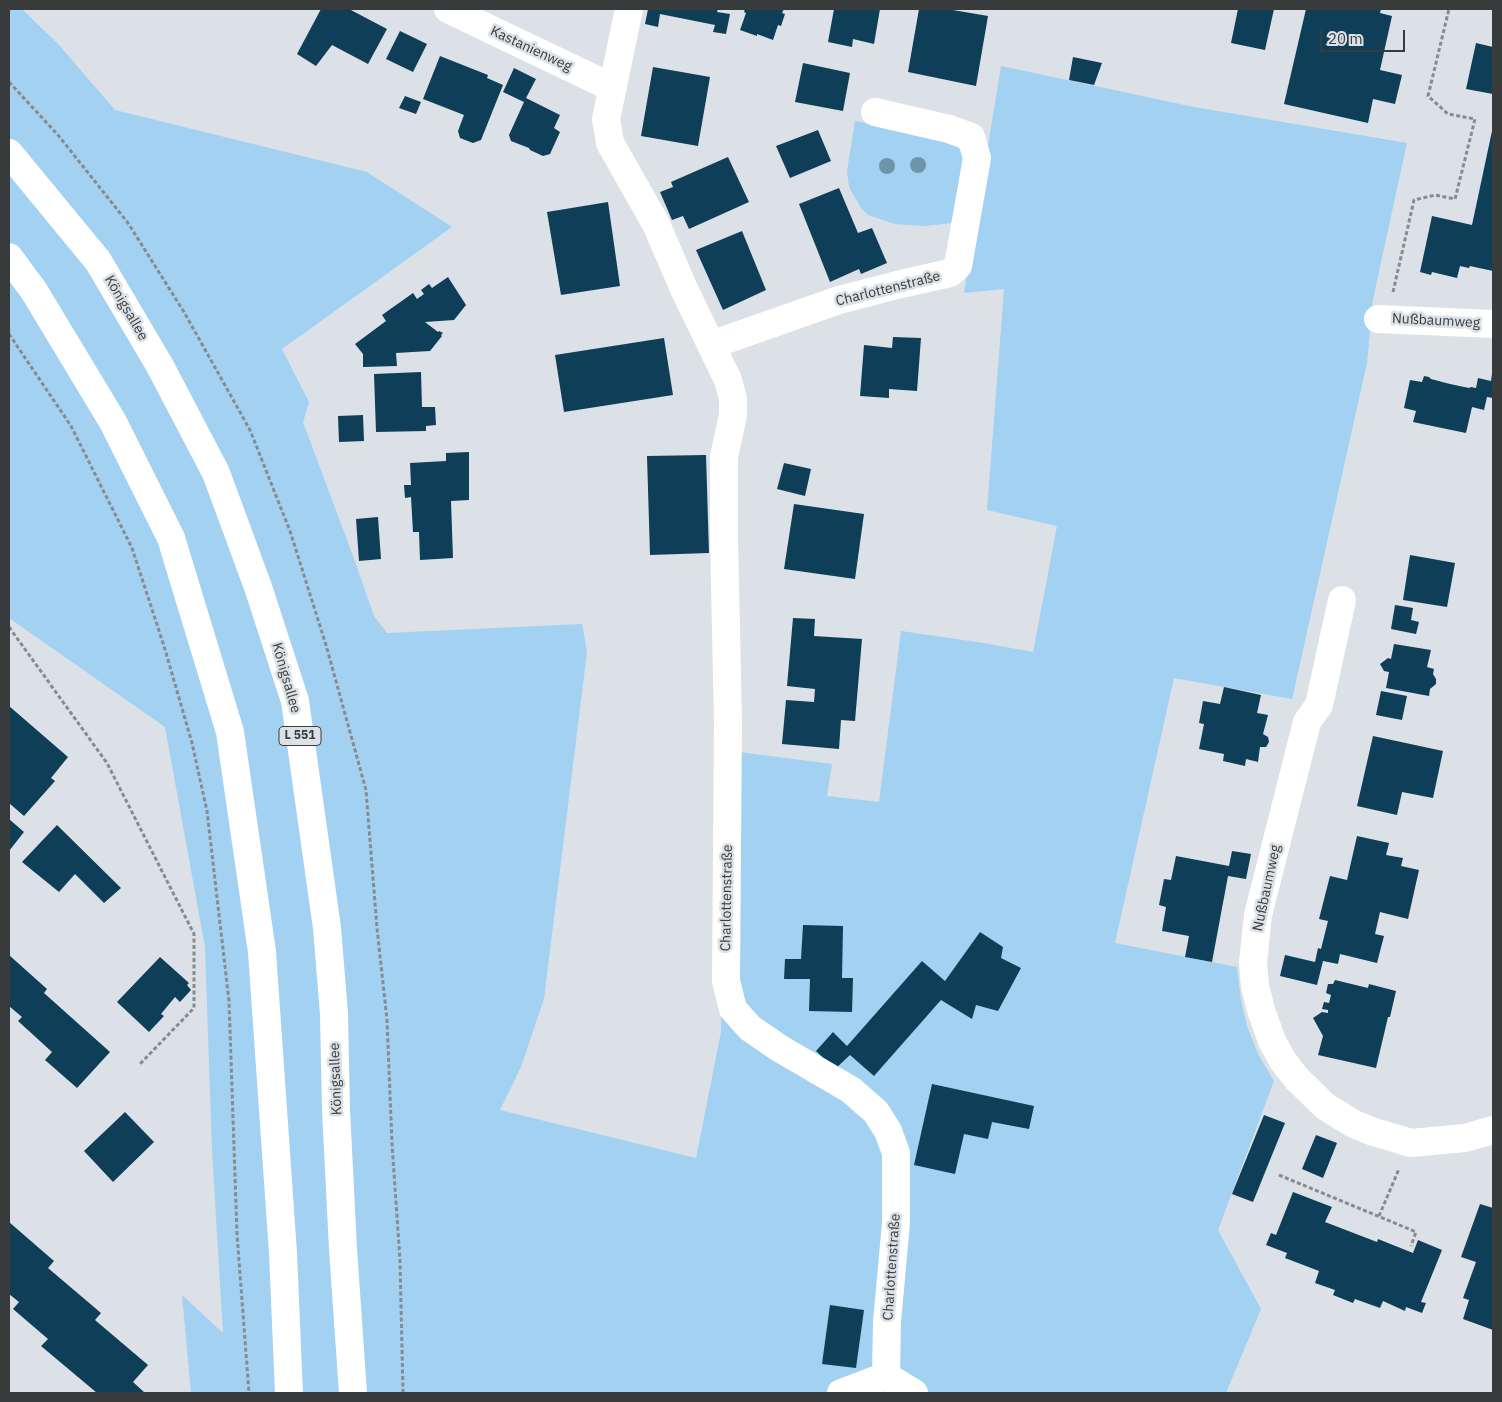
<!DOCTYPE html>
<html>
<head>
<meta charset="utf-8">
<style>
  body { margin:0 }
  #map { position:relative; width:1502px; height:1402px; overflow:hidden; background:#dbe1e6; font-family:"IBM Plex Sans",sans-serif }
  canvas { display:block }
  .frame { position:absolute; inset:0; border:10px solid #383b3c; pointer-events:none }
  .scale { position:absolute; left:1320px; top:30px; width:85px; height:22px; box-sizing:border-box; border:2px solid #383b3c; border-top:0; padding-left:6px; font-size:15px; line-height:18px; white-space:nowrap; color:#383b3c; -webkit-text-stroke:4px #dbe1e6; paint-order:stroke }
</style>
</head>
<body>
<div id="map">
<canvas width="1502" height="1402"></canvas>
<div class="frame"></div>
<div class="scale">20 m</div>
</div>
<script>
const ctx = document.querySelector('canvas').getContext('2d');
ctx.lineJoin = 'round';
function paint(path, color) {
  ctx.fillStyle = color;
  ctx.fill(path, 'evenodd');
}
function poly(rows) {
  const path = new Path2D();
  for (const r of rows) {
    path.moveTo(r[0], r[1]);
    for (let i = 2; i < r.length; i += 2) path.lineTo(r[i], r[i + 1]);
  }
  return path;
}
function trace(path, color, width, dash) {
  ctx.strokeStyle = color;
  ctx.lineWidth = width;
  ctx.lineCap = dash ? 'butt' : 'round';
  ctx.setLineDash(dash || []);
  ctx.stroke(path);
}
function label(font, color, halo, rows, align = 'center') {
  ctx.font = font + ' "IBM Plex Sans",sans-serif';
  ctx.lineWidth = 5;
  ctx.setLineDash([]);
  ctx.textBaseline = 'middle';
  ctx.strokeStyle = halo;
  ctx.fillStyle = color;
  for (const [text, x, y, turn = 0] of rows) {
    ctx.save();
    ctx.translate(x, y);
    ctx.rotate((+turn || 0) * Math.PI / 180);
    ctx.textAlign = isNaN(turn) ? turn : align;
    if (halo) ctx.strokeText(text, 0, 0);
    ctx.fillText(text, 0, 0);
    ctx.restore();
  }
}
paint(poly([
  [9,9,22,9,59,45,115,110,367,172,452,227,282,349,309,402,303,422,353,556,374,616,387,633,582,624,587,652,544,999,521,1067,500,1110,696,1158,721,1032,724,750,832,764,827,796,879,802,901,631,984,643,1033,652,1057,526,987,510,1004,289,964,293,1001,66,1194,107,1407,143,1373,299,1367,363,1292,699,1174,678,1115,943,1237,967,1241,1000,1247,1026,1258,1054,1274,1081,1218,1230,1261,1309,1226,1393,191,1393,182,1295,223,1333,212,1151,205,947,165,727,9,618],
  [855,121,935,136,956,145,964,154,969,164,952,223,925,226,895,224,868,215,861,208,849,187,847,171]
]), '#a2d1f2');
paint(poly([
  [321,9,349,9,387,29,368,64,332,45,316,66,297,54],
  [648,9,718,9,717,12,730,14,726,34,713,32,715,25,660,14,658,27,645,24],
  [745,9,784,9,782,13,785,14,781,26,778,25,773,40,757,34,757,36,740,30,746,13,744,12],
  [834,9,880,9,874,44,853,39,852,47,828,42],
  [919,9,947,9,988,16,976,86,908,72],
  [1238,9,1274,9,1265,50,1231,43],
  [1306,9,1381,9,1380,13,1392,16,1380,70,1402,75,1395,104,1373,99,1368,123,1284,104],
  [400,31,427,44,413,72,386,59],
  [1476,43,1493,47,1493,94,1466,89],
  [440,56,488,75,487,78,503,85,481,140,473,143,460,138,458,131,464,115,423,99],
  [1073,57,1102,63,1094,85,1069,80],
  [803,63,850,73,843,111,795,102],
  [653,67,710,77,698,146,641,136],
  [514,68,536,79,526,98,560,115,554,128,560,132,550,154,543,156,530,150,529,148,511,141,509,135,524,102,503,92],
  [405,96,421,102,416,114,399,108],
  [818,130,831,161,790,178,776,146],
  [1492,131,1493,271,1470,266,1469,268,1460,266,1457,278,1432,272,1431,275,1420,272,1432,216,1472,225],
  [728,157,749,202,689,229,683,216,672,220,660,192,673,187,671,182],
  [839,188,858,233,872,228,887,263,861,274,859,269,830,282,799,204],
  [608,202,620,286,561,295,547,212],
  [742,231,766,290,723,310,696,250],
  [448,277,466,305,454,320,425,322,438,332,439,331,443,333,441,335,442,336,430,351,396,353,397,366,363,367,363,354,355,344,386,321,382,315,413,293,417,299,424,294,421,290,429,284,432,288],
  [893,337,921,338,917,391,889,389,889,398,860,396,864,345,892,348],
  [664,338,673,395,564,412,555,355],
  [421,372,422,407,435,407,436,425,426,426,426,431,376,432,374,374],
  [1492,374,1493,398,1487,397,1484,410,1472,407,1466,433,1413,422,1416,411,1404,408,1410,380,1422,382,1424,376,1429,377,1431,379,1450,384,1469,388,1471,387,1476,388,1478,378,1491,381],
  [363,415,364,441,339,442,338,416],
  [469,452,469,500,451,501,453,558,420,560,419,532,413,532,411,497,405,498,404,485,411,485,410,463,446,461,446,453],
  [706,455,709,553,650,555,647,456],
  [784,463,811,469,805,496,777,489],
  [794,504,864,514,855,579,784,569],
  [378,517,381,559,359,561,356,519],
  [1410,555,1455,563,1447,607,1403,600],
  [1395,605,1413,608,1411,620,1419,622,1416,634,1391,629],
  [793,618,815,619,814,636,862,639,855,721,841,720,839,749,782,744,786,700,814,702,815,689,787,686],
  [1394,644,1431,650,1427,667,1434,669,1433,674,1436,679,1436,684,1430,689,1429,696,1386,688,1389,672,1384,671,1380,664,1388,658,1391,659],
  [1224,687,1261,695,1257,713,1268,715,1263,734,1268,737,1269,742,1266,747,1260,747,1258,762,1246,759,1245,766,1223,761,1224,754,1199,749,1204,724,1199,723,1203,701,1220,704],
  [1381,691,1407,696,1402,720,1376,715],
  [9,706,68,757,51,778,55,781,24,816,9,803],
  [1373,736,1443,751,1433,798,1402,792,1397,815,1357,806],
  [9,819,24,832,9,851],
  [57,825,121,888,104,903,75,874,59,892,22,862],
  [1357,836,1389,843,1386,855,1403,858,1401,866,1419,870,1408,919,1380,912,1375,934,1384,936,1377,963,1340,954,1338,964,1323,961,1317,985,1280,976,1285,955,1315,962,1318,948,1321,949,1328,921,1319,919,1330,876,1347,880],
  [1232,851,1251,854,1246,879,1228,876,1212,962,1185,957,1189,936,1162,931,1166,907,1159,905,1164,879,1171,880,1176,856,1229,866],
  [803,925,843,926,842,978,853,978,852,1012,809,1011,810,979,784,979,785,959,801,959],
  [980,932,1003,947,1001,958,1021,968,998,1011,976,1005,972,1019,941,1000,874,1076,850,1055,835,1069,816,1051,833,1032,847,1046,922,961,945,981],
  [9,955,47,989,44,993,110,1052,77,1088,45,1060,52,1052,18,1021,22,1017,9,1006],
  [160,957,189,983,187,985,191,990,180,1002,175,997,161,1014,164,1016,149,1032,117,1002],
  [1335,980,1368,988,1369,984,1396,991,1390,1017,1388,1017,1376,1068,1318,1055,1323,1036,1313,1018,1322,1012,1328,1013,1328,1010,1322,1009,1324,1002,1329,1003,1331,995,1326,993,1328,984,1333,984],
  [932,1084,1034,1106,1029,1129,992,1122,988,1139,964,1134,955,1174,914,1165],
  [125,1112,154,1142,113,1182,84,1151],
  [1264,1115,1285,1123,1253,1202,1232,1194],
  [1316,1135,1337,1143,1323,1178,1302,1169],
  [1293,1192,1332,1207,1325,1222,1377,1242,1378,1239,1413,1253,1418,1240,1442,1250,1421,1302,1426,1303,1422,1313,1406,1307,1405,1311,1383,1301,1380,1308,1355,1299,1353,1303,1333,1295,1335,1290,1315,1283,1319,1271,1285,1258,1287,1253,1266,1245,1271,1233,1276,1235],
  [1480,1204,1493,1208,1493,1330,1463,1319,1469,1300,1463,1298,1476,1262,1461,1257],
  [9,1222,54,1261,48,1268,101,1313,95,1320,148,1365,133,1382,145,1393,97,1393,41,1346,48,1339,13,1309,19,1302,9,1294],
  [830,1305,864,1310,856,1368,822,1364]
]), '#0f3e58');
trace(poly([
  [9,82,58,135,128,223,184,312,250,430,290,531,326,645,366,790,377,928,387,1020,392,1144,400,1260,403,1393],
  [1393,292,1414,200,1435,195,1455,199,1475,119,1448,114,1428,96,1449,9],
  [9,334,71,426,132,548,164,646,192,743,207,811,229,1001,237,1234,249,1393],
  [9,627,107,763,194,934,194,1008,140,1064],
  [1279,1175,1416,1232,1411,1246],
  [1379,1216,1399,1169]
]), '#878b8e', 3, [4, 2.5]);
trace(poly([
  [448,9,613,88],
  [629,9,606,119,610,143,656,224,684,289,728,380,733,399,733,415,724,457,724,536,728,722,726,981,733,1009,750,1028,779,1048,851,1090,876,1112,888,1131,896,1153,896,1223,887,1322,886,1376],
  [1378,319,1493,324],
  [711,345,839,300,901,284,950,273,958,266,977,158,971,137,949,129,875,112],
  [1342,600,1319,705,1307,722,1258,915,1253,962,1255,986,1261,1010,1272,1041,1283,1061,1297,1079,1326,1107,1354,1124,1371,1131,1411,1143,1465,1138,1493,1130],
  [886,1376,914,1393],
  [841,1393,886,1376]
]), '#fff', 28);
trace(poly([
  [9,153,98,261,160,366,216,473,258,587,295,701,327,928,334,1014,336,1110,343,1249,353,1393],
  [9,257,34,291,113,422,171,538,230,732,262,952,283,1253,289,1393]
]), '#fff', 28);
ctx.fillStyle = '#6e94aa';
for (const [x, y] of [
  [918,165],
  [887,166]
]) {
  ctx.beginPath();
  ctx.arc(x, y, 8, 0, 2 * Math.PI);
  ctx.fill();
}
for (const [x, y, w] of [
  [300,736,42]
]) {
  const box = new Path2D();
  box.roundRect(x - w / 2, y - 9.5, w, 19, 4);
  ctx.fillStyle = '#dbe1e6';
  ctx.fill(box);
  trace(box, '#383b3c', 1);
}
label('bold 12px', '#383b3c', null, [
  ["L 551",300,736]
]);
label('14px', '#383b3c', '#dbe1e6', [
  ["Kastanienweg",531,49,25],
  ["Charlottenstraße",888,289,-14],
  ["Königsallee",126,308,60],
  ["Nußbaumweg",1436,321,3],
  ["Königsallee",286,678,74],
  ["Nußbaumweg",1267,888,-78],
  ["Charlottenstraße",727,898,-89],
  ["Königsallee",336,1079,-92],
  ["Charlottenstraße",892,1267,-86]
]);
</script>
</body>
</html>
